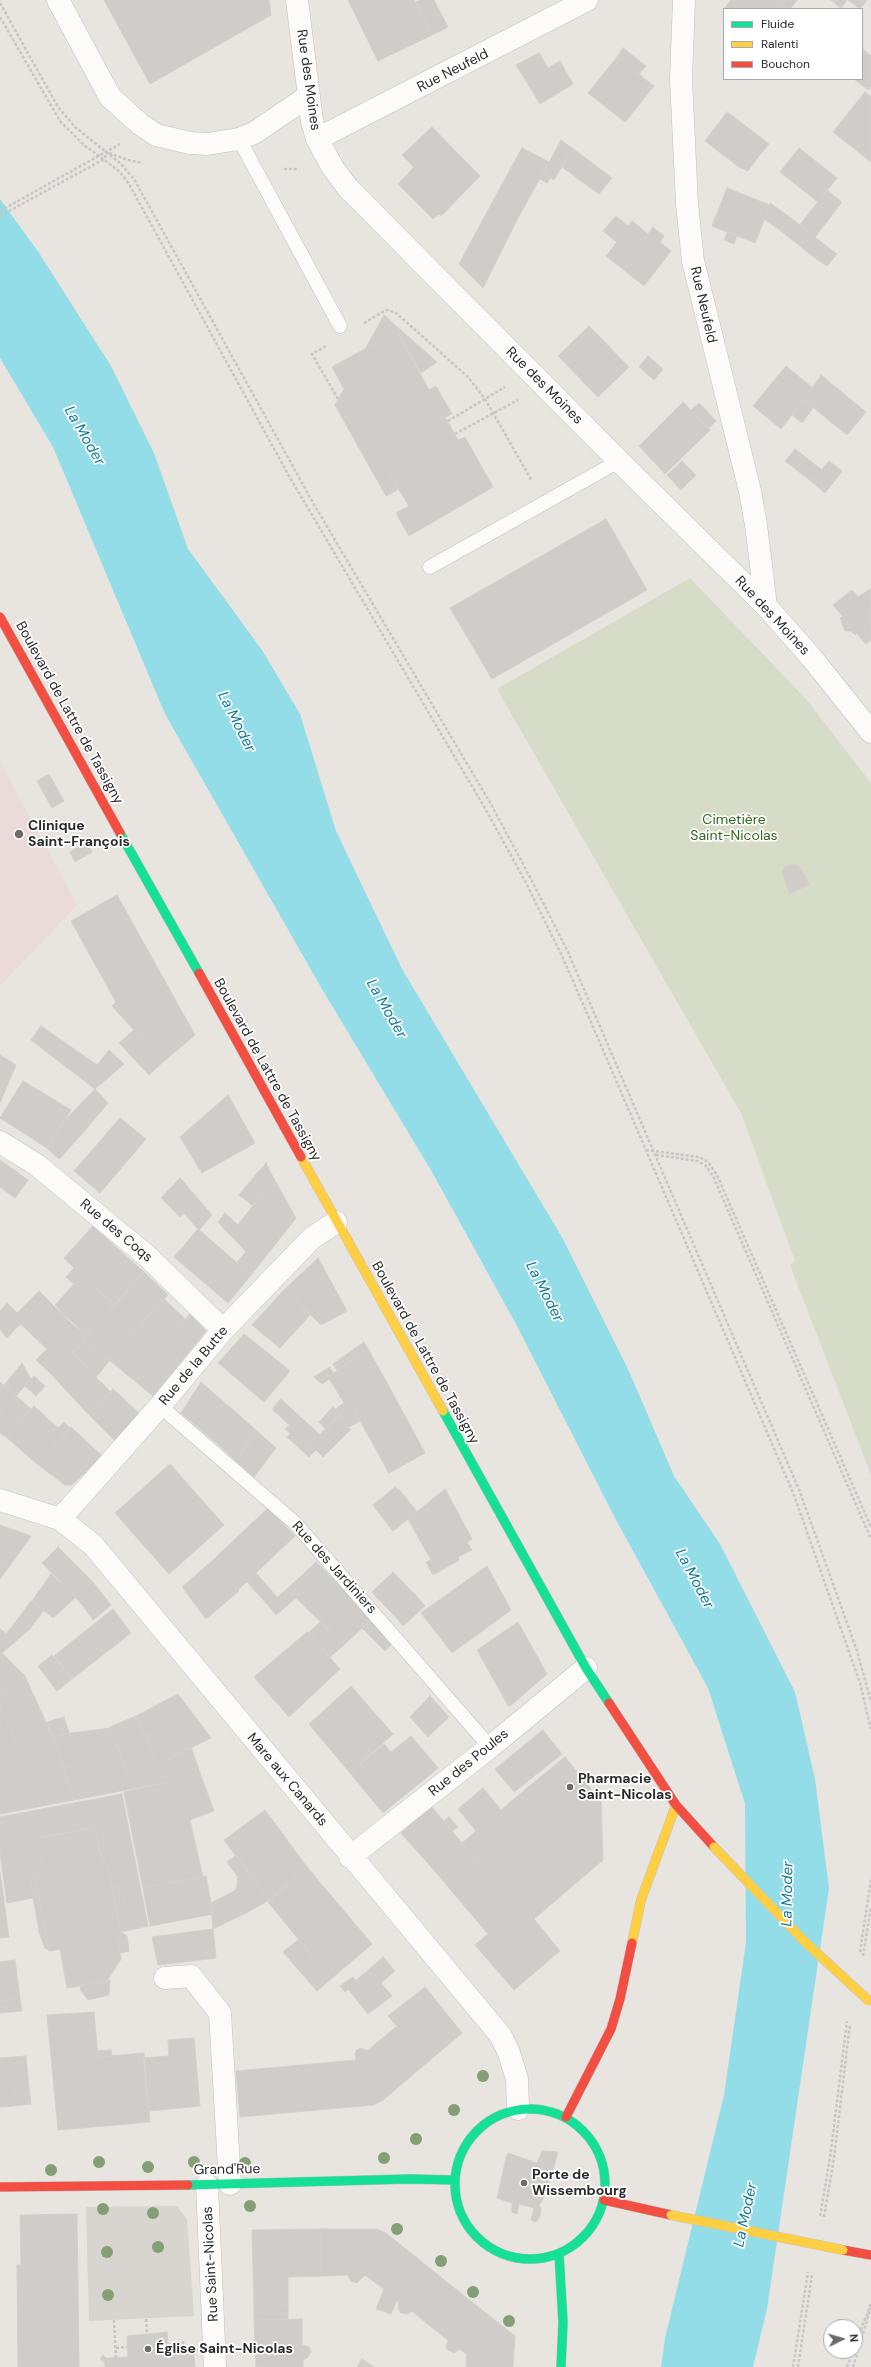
<!DOCTYPE html>
<html>
<head>
<meta charset="utf-8">
<style>
  body { margin:0 }
  #map { position:relative; width:871px; height:2367px; overflow:hidden; background:#e8e4e0; font-family:"DM Sans",sans-serif }
  canvas { display:block }
  .legend { position:absolute; left:723px; top:8px; width:140px; height:72px; box-sizing:border-box; background:#fff; border:1px solid #aaa; margin:0; padding:5px 7px; list-style:none; font-size:12px; color:#2a2a2a }
  .legend li { display:flex; align-items:center; gap:8px; height:20px }
  .legend b { width:20px; border:1px solid #aaa }
  .north { position:absolute; left:823px; top:2319px; width:40px; height:40px; box-sizing:border-box; background:#fff; border:1px solid #aaa; border-radius:50%; rotate:85deg; font-size:11px; font-weight:700; line-height:16px; text-align:center; color:#2a2a2a }
  .north::after { content:''; display:block; margin:auto; width:14px; height:18px; background:#6c6b6a; clip-path:polygon(50% 0,100% 100%,50% 72%,0 100%) }
</style>
</head>
<body>
<div id="map">
<canvas width="871" height="2367"></canvas>
<ul class="legend">
<li><b style="height:5px;background:#16e098"></b>Fluide</li>
<li><b style="height:5px;background:#ffcf43"></b>Ralenti</li>
<li><b style="height:5px;background:#f24e42"></b>Bouchon</li>
</ul>
<div class="north">N</div>
</div>
<script>
const ctx = document.querySelector('canvas').getContext('2d');
ctx.lineJoin = 'round';
function paint(path, color) {
  ctx.fillStyle = color;
  ctx.fill(path, 'evenodd');
}
function poly(rows) {
  const path = new Path2D();
  for (const r of rows) {
    if (r.length === 3) {
      path.moveTo(r[0] + r[2], r[1]);
      path.arc(r[0], r[1], r[2], 0, 2 * Math.PI);
      continue;
    }
    path.moveTo(r[0], r[1]);
    for (let i = 2; i < r.length; i += 2) path.lineTo(r[i], r[i + 1]);
  }
  return path;
}
function trace(path, color, width, dash) {
  ctx.strokeStyle = color;
  ctx.lineWidth = width;
  ctx.lineCap = dash ? 'butt' : 'round';
  ctx.setLineDash(dash || []);
  ctx.stroke(path);
}
function label(font, color, halo, rows, align = 'center') {
  ctx.font = font + ' "DM Sans",sans-serif';
  ctx.lineWidth = 3.5;
  ctx.setLineDash([]);
  ctx.textBaseline = 'middle';
  ctx.strokeStyle = halo;
  ctx.fillStyle = color;
  for (const [text, x, y, turn = 0] of rows) {
    ctx.save();
    ctx.translate(x, y);
    ctx.rotate((+turn || 0) * Math.PI / 180);
    ctx.textAlign = isNaN(turn) ? turn : align;
    if (halo) ctx.strokeText(text, 0, 0);
    ctx.fillText(text, 0, 0);
    ctx.restore();
  }
}
paint(poly([
  [0,762,77,905,0,986]
]), '#eadada');
paint(poly([
  [690,578,806,699,871,783,871,1475,790,1265,795,1261,741,1113,497,689]
]), '#d6dcc7');
paint(poly([
  [177,2206,187,2219,194,2316,89,2321,86,2207]
]), '#d8d4cf');
paint(poly([
  [0,199,39,253,111,366,154,453,188,549,262,650,300,714,336,831,402,969,563,1239,628,1369,674,1476,720,1544,795,1692,815,1779,829,1888,767,2309,753,2367,661,2367,665,2338,724,2095,746,1942,745,1804,708,1688,615,1518,516,1324,432,1172,322,989,165,714,53,447,0,358]
]), '#93dde9');
const building = poly([
  [104,0,269,0,271,15,150,84,104,0],
  [348,0,414,0,432,35,405,48,402,41,375,55,348,0],
  [420,0,434,0,448,27,432,35,416,2,420,0],
  [731,0,775,0,786,9,724,9,731,0],
  [775,0,797,0,790,9,786,9,775,0],
  [831,0,847,0,841,8,831,0],
  [848,0,867,0,860,9,848,0],
  [402,41,405,48,378,61,375,55,402,41],
  [623,48,646,66,639,74,617,57,623,48],
  [863,49,871,56,871,86,868,90,854,79,862,79,863,49],
  [539,53,548,68,526,81,516,65,539,53],
  [617,57,654,86,625,122,588,93,617,57],
  [560,61,573,84,540,104,526,81,560,61],
  [865,92,871,97,871,162,833,132,865,92],
  [727,112,760,137,751,149,759,156,748,171,739,167,705,141,727,112],
  [432,127,480,176,441,216,439,214,433,219,398,184,414,167,402,155,432,127],
  [760,137,769,144,759,156,751,149,760,137],
  [561,140,572,148,570,152,558,146,561,140],
  [558,146,570,152,554,180,543,173,558,146],
  [522,148,549,162,519,216,493,201,522,148],
  [572,148,612,178,599,194,562,167,572,148],
  [799,148,837,178,818,202,780,172,799,148],
  [543,173,551,177,547,183,540,179,543,173],
  [727,188,770,205,755,243,712,226,727,188],
  [827,190,842,202,815,237,800,225,827,190],
  [493,201,519,216,483,288,459,264,493,201],
  [770,203,791,218,781,231,764,219,770,203],
  [616,216,628,226,632,221,648,234,653,227,664,236,660,242,671,251,644,286,606,256,617,242,603,231,616,216],
  [791,218,825,245,815,258,781,231,791,218],
  [728,232,737,235,734,244,724,240,728,232],
  [825,245,837,254,827,266,815,258,825,245],
  [384,315,421,348,437,362,421,373,397,331,366,348,384,315],
  [589,326,629,367,598,397,558,356,589,326],
  [397,331,429,390,436,386,452,414,445,417,458,440,465,437,493,487,409,536,396,513,409,506,385,467,373,473,335,405,344,389,332,367,397,331],
  [648,356,663,369,654,380,639,367,648,356],
  [786,366,813,388,781,429,753,406,786,366],
  [821,375,866,412,847,435,804,400,821,375],
  [804,400,813,408,802,423,792,415,804,400],
  [683,402,710,430,665,474,639,446,683,402],
  [699,403,716,421,709,428,691,410,699,403],
  [795,449,822,470,812,482,785,461,795,449],
  [682,461,696,475,681,490,667,475,682,461],
  [829,461,842,471,825,493,812,482,829,461],
  [385,467,399,489,386,496,373,473,385,467],
  [606,519,647,590,492,679,450,608,606,519],
  [870,589,871,634,863,641,857,633,855,635,851,631,845,631,840,618,843,617,833,605,852,590,858,597,870,589],
  [871,634,871,640,866,644,863,641,871,634],
  [49,774,64,801,52,808,37,781,49,774],
  [87,842,92,852,75,862,70,852,87,842],
  [791,864,796,865,801,869,809,884,790,894,782,872,785,867,791,864],
  [117,895,195,1035,163,1062,112,1006,116,1002,71,921,117,895],
  [41,1026,97,1065,109,1050,124,1064,95,1089,31,1040,41,1026],
  [134,1030,163,1062,149,1075,119,1043,134,1030],
  [0,1055,16,1065,0,1103,0,1055],
  [23,1081,71,1110,47,1148,0,1118,23,1081],
  [95,1089,108,1103,82,1134,66,1119,95,1089],
  [228,1095,255,1143,202,1173,180,1137,228,1095],
  [120,1118,146,1139,100,1193,74,1171,120,1118],
  [66,1119,82,1134,59,1159,47,1148,66,1119],
  [0,1160,28,1180,15,1198,0,1187,0,1160],
  [266,1163,274,1179,260,1197,247,1185,266,1163],
  [180,1178,212,1215,199,1230,184,1213,180,1217,161,1198,180,1178],
  [274,1179,296,1218,259,1265,230,1235,274,1179],
  [247,1185,260,1197,253,1206,239,1195,247,1185],
  [225,1213,238,1225,230,1235,218,1222,225,1213],
  [93,1226,128,1258,99,1291,90,1282,85,1287,73,1275,77,1271,64,1258,93,1226],
  [198,1229,251,1275,228,1303,174,1257,198,1229],
  [246,1252,259,1265,251,1275,237,1262,246,1252],
  [128,1258,144,1272,115,1305,99,1291,128,1258],
  [318,1258,347,1311,321,1325,285,1289,318,1258],
  [74,1268,77,1271,73,1275,85,1287,81,1291,66,1277,74,1268],
  [144,1272,168,1295,108,1359,83,1339,144,1272],
  [90,1282,115,1305,103,1317,80,1296,63,1314,55,1305,74,1284,81,1291,90,1282],
  [285,1289,310,1315,280,1348,252,1325,285,1289],
  [39,1291,72,1324,47,1349,13,1317,39,1291],
  [80,1296,103,1317,87,1335,63,1314,80,1296],
  [164,1299,185,1319,178,1328,168,1318,173,1313,161,1302,164,1299],
  [161,1302,173,1313,168,1318,157,1307,161,1302],
  [7,1303,17,1313,13,1317,21,1324,17,1327,0,1311,7,1303],
  [157,1307,178,1328,163,1346,141,1324,157,1307],
  [0,1311,17,1327,7,1338,0,1329,0,1311],
  [190,1314,206,1331,180,1363,163,1346,190,1314],
  [72,1324,87,1335,83,1339,85,1340,51,1374,36,1360,72,1324],
  [141,1324,180,1363,153,1396,108,1359,141,1324],
  [244,1334,268,1353,243,1384,218,1363,244,1334],
  [85,1340,90,1345,79,1359,73,1353,85,1340],
  [364,1342,368,1349,337,1370,333,1364,364,1342],
  [90,1345,110,1360,96,1377,79,1359,90,1345],
  [368,1349,386,1381,348,1409,328,1377,368,1349],
  [72,1353,111,1392,88,1414,51,1374,72,1353],
  [268,1353,290,1371,264,1402,243,1384,268,1353],
  [22,1363,31,1379,16,1396,4,1385,22,1363],
  [330,1367,333,1373,328,1377,325,1370,330,1367],
  [325,1370,330,1379,322,1384,314,1377,325,1370],
  [34,1376,45,1386,36,1396,25,1386,34,1376],
  [386,1381,425,1453,389,1473,352,1406,386,1381],
  [0,1382,16,1396,0,1415,0,1382],
  [201,1382,240,1416,220,1446,181,1413,201,1382],
  [113,1389,139,1413,116,1442,88,1414,113,1389],
  [16,1396,31,1409,6,1437,0,1433,0,1415,16,1396],
  [281,1399,320,1435,310,1444,272,1409,281,1399],
  [344,1403,348,1409,340,1414,335,1409,344,1403],
  [34,1406,58,1428,64,1422,70,1428,37,1464,6,1437,34,1406],
  [352,1406,360,1421,347,1428,340,1415,352,1406],
  [333,1407,340,1414,325,1429,319,1422,333,1407],
  [340,1415,347,1428,351,1429,323,1457,310,1444,340,1415],
  [240,1416,257,1431,246,1446,230,1431,240,1416],
  [290,1425,295,1430,291,1434,285,1429,290,1425],
  [71,1427,102,1456,92,1466,62,1437,71,1427],
  [295,1430,316,1450,309,1457,287,1437,295,1430],
  [230,1431,246,1446,236,1461,220,1446,230,1431],
  [257,1431,276,1448,254,1477,236,1461,257,1431],
  [62,1437,92,1466,72,1485,65,1485,37,1464,62,1437],
  [170,1464,224,1525,169,1574,115,1513,170,1464],
  [395,1487,398,1490,375,1508,373,1505,395,1487],
  [399,1489,417,1512,393,1531,375,1508,399,1489],
  [445,1489,472,1539,467,1542,472,1550,458,1557,459,1560,433,1575,426,1562,431,1560,408,1519,445,1489],
  [268,1508,295,1536,238,1590,213,1560,268,1508],
  [0,1525,31,1536,9,1567,0,1561,0,1525],
  [58,1547,92,1581,76,1598,42,1563,58,1547],
  [213,1560,239,1591,206,1619,182,1587,213,1560],
  [0,1561,9,1567,0,1579,0,1561],
  [316,1562,373,1618,344,1645,287,1589,316,1562],
  [487,1566,511,1610,452,1653,421,1613,487,1566],
  [393,1572,404,1583,382,1603,372,1592,393,1572],
  [256,1573,277,1597,268,1605,247,1582,256,1573],
  [51,1574,76,1597,53,1618,32,1601,51,1574],
  [92,1581,100,1591,83,1606,76,1598,92,1581],
  [404,1583,407,1587,385,1606,382,1603,404,1583],
  [407,1587,415,1594,393,1614,385,1606,407,1587],
  [287,1589,296,1598,276,1615,268,1605,287,1589],
  [100,1591,111,1605,93,1620,83,1606,100,1591],
  [415,1594,425,1606,403,1626,393,1614,415,1594],
  [31,1601,44,1610,30,1629,17,1620,31,1601],
  [113,1609,131,1633,72,1679,54,1656,113,1609],
  [373,1618,395,1640,385,1651,362,1628,373,1618],
  [17,1620,30,1629,2,1653,0,1651,0,1642,17,1620],
  [320,1622,344,1645,330,1657,308,1633,320,1622],
  [518,1622,547,1674,509,1707,477,1650,518,1622],
  [0,1629,7,1634,0,1642,0,1629],
  [307,1632,340,1669,289,1717,254,1677,307,1632],
  [0,1651,25,1676,0,1694,0,1651],
  [52,1655,72,1679,57,1691,38,1666,52,1655],
  [25,1676,53,1738,21,1751,0,1708,0,1694,25,1676],
  [351,1686,393,1734,350,1773,309,1724,351,1686],
  [178,1694,211,1738,158,1764,146,1737,164,1730,153,1707,178,1694],
  [430,1696,449,1717,428,1737,410,1717,430,1696],
  [153,1707,164,1730,146,1737,136,1716,153,1707],
  [0,1708,21,1751,42,1806,0,1814,0,1708],
  [136,1716,158,1764,127,1775,110,1727,136,1716],
  [64,1717,69,1733,53,1738,47,1722,64,1717],
  [110,1728,120,1754,63,1768,53,1738,63,1734,110,1728],
  [543,1730,562,1754,514,1792,495,1769,543,1730],
  [411,1736,438,1768,383,1813,350,1773,384,1744,391,1752,411,1736],
  [53,1738,68,1782,57,1786,63,1802,42,1806,21,1751,53,1738],
  [191,1747,200,1773,173,1781,74,1800,63,1768,120,1754,127,1775,158,1764,191,1747],
  [565,1757,601,1801,603,1860,534,1919,560,1951,514,1990,475,1945,488,1934,444,1882,474,1857,489,1874,554,1819,527,1788,565,1757],
  [200,1773,214,1811,190,1820,203,1877,143,1888,124,1792,173,1781,200,1773],
  [68,1782,74,1800,63,1802,57,1786,68,1782],
  [483,1788,501,1810,476,1831,458,1809,483,1788],
  [527,1788,554,1819,489,1874,462,1843,527,1788],
  [122,1794,148,1926,121,1932,116,1909,122,1909,125,1904,123,1891,117,1887,112,1888,108,1866,112,1860,108,1843,98,1846,95,1827,82,1830,74,1816,52,1821,50,1836,37,1838,44,1872,34,1874,31,1878,33,1898,7,1903,0,1852,0,1817,122,1794],
  [431,1806,462,1843,433,1869,401,1833,431,1806],
  [265,1810,307,1867,269,1900,224,1840,265,1810],
  [74,1816,82,1830,50,1836,52,1821,74,1816],
  [449,1817,458,1827,452,1831,444,1821,449,1817],
  [95,1827,102,1861,108,1866,121,1932,118,1939,121,1959,107,1981,67,1988,60,1949,50,1951,34,1874,44,1872,37,1838,95,1827],
  [108,1843,112,1860,108,1866,102,1861,98,1846,108,1843],
  [462,1843,474,1857,444,1882,433,1869,462,1843],
  [236,1855,247,1870,238,1877,227,1862,236,1855],
  [307,1867,372,1944,331,1979,268,1902,307,1867],
  [247,1870,269,1900,248,1912,236,1890,238,1877,247,1870],
  [0,1873,9,1937,0,1938,0,1873],
  [34,1874,39,1897,33,1898,31,1878,34,1874],
  [206,1876,213,1914,150,1926,143,1888,206,1876],
  [117,1887,123,1891,125,1904,122,1909,116,1909,112,1888,117,1887],
  [236,1890,248,1912,213,1929,211,1903,236,1890],
  [39,1897,45,1928,39,1929,33,1898,39,1897],
  [45,1928,50,1951,45,1948,38,1929,45,1928],
  [213,1929,216,1958,158,1965,152,1937,213,1929],
  [121,1932,127,1936,129,1951,120,1953,118,1939,121,1932],
  [299,1939,331,1979,317,1991,283,1952,299,1939],
  [383,1957,395,1971,381,1983,392,1996,383,2003,373,1990,363,1998,352,1984,383,1957],
  [15,1960,20,1999,0,2001,0,1962,15,1960],
  [353,1977,356,1981,352,1984,363,1998,373,1990,383,2003,368,2014,348,1989,345,1992,340,1986,353,1977],
  [110,1980,109,1995,88,2000,81,1991,80,1986,110,1980],
  [425,1987,462,2033,383,2100,373,2105,240,2117,236,2071,356,2060,355,2054,357,2050,361,2048,367,2051,397,2026,388,2016,425,1987],
  [20,1999,22,2011,0,2013,0,2001,20,1999],
  [94,2012,98,2057,144,2053,150,2122,58,2130,47,2015,94,2012],
  [194,2038,200,2106,149,2111,143,2058,169,2056,168,2040,194,2038],
  [111,2050,112,2056,98,2057,97,2051,111,2050],
  [26,2056,29,2088,13,2089,14,2106,0,2107,0,2058,26,2056],
  [29,2088,31,2104,14,2106,13,2089,29,2088],
  [542,2151,558,2152,551,2176,542,2174,543,2170,506,2159,508,2153,537,2163,542,2151],
  [506,2159,543,2170,542,2174,551,2176,544,2197,537,2195,535,2199,503,2192,499,2189,506,2159],
  [499,2189,503,2192,535,2199,537,2195,544,2197,539,2206,541,2208,540,2217,536,2222,531,2220,534,2208,519,2204,517,2214,512,2212,512,2203,497,2198,499,2189],
  [77,2214,79,2367,18,2367,17,2265,21,2265,20,2215,77,2214],
  [320,2229,321,2276,288,2277,288,2305,254,2306,252,2230,320,2229],
  [320,2229,377,2229,386,2233,412,2254,384,2289,365,2275,357,2283,351,2281,348,2275,321,2276,320,2229],
  [412,2254,463,2295,435,2330,412,2311,408,2314,401,2313,398,2308,399,2302,397,2300,391,2314,376,2309,384,2289,412,2254],
  [463,2295,515,2336,513,2367,466,2367,467,2355,460,2349,454,2353,448,2350,446,2346,448,2340,435,2330,463,2295],
  [288,2305,288,2319,254,2320,254,2306,288,2305],
  [302,2319,302,2345,309,2347,311,2352,307,2358,303,2360,303,2367,256,2367,254,2320,302,2319],
  [167,2332,169,2353,191,2352,194,2348,198,2350,194,2355,195,2367,105,2367,105,2363,100,2359,103,2355,106,2358,128,2357,127,2336,167,2332],
  [362,2359,374,2367,357,2367,362,2359]
]);
paint(building, '#cfccc9');
trace(building, '#d3cfcc', 1);
const lane = poly([
  [239,139,340,326],
  [430,567,619,461],
  [160,1406,295,1523,490,1747]
]);
const street = poly([
  [58,0,110,97,140,124,156,135,190,143,207,144,239,139,254,133,307,97],
  [297,0,312,121,317,139,333,168,348,188,619,461,766,606,811,657,871,732],
  [684,0,681,79,687,204,693,261,750,491,756,525,766,606],
  [317,139,587,0],
  [0,1142,37,1165,147,1256,223,1330],
  [0,1500,60,1519,93,1545,501,2036,509,2053,517,2079,518,2109],
  [60,1519,160,1406,223,1330,312,1238,336,1222],
  [350,1857,490,1747,586,1668],
  [165,1978,191,1976,220,2013,230,2184],
  [207,2185,215,2367]
]);
const fast = poly([
  [120,833,199,973],
  [443,1411,586,1668,609,1703],
  [530,2184,75],
  [188,2185,409,2179,455,2180],
  [559,2254,563,2322,561,2367]
]);
const slow = poly([
  [301,1157,443,1411],
  [632,1943,641,1900,676,1805]
]);
const jam = poly([
  [0,617,120,833],
  [199,973,301,1157],
  [609,1703,676,1805,714,1847],
  [566,2117,611,2029,620,1999,632,1943],
  [0,2187,188,2185],
  [604,2200,671,2215],
  [843,2250,871,2255]
]);
trace(lane, '#c2c0c1', 15);
trace(street, '#c2c0c1', 23);
trace(fast, '#c2c0c1', 10);
trace(slow, '#c2c0c1', 10);
trace(jam, '#c2c0c1', 10);
trace(poly([
  [0,3,58,107,75,127,120,163,134,179,312,501,492,806,532,881,567,950,592,1008,800,1492,857,1651,871,1702],
  [0,17,60,121,84,145,119,171,129,184,289,476,486,810,526,883,562,956,600,1043,794,1495,860,1683,871,1730],
  [109,153,128,160,143,163],
  [284,169,299,169],
  [0,211,120,144],
  [0,216,104,159,107,153],
  [364,323,386,310,395,312,468,377,485,399,532,481],
  [326,346,312,354,338,399],
  [448,421,505,387],
  [455,434,518,400],
  [646,1150,699,1157,708,1162,717,1175,871,1527],
  [656,1155,698,1161,706,1166,713,1176,871,1539],
  [860,1952,871,1879],
  [863,1956,871,1907],
  [820,2216,830,2158,847,2021],
  [824,2217,834,2158,850,2024],
  [146,2319,147,2334],
  [114,2320,116,2358],
  [855,2344,871,2304],
  [168,2345,183,2344,183,2341],
  [116,2348,127,2347],
  [793,2367,808,2272],
  [798,2367,812,2275],
  [847,2367,853,2351],
  [853,2367,871,2307]
]), '#c6c6c5', 2.5, [3, 2]);
trace(lane, '#fcfbfa', 14);
trace(street, '#fcfbfa', 22);
trace(fast, '#16e098', 9);
trace(slow, '#ffcf43', 9);
trace(jam, '#f24e42', 9);
const slowBridge = poly([
  [714,1847,805,1942,869,2001],
  [671,2215,843,2250]
]);
trace(slowBridge, '#c4c3c1', 10, []);
trace(slowBridge, '#ffcf43', 9);
ctx.fillStyle = '#849f74';
for (const [x, y] of [
  [483,2076],
  [454,2110],
  [416,2139],
  [384,2158],
  [99,2162],
  [194,2162],
  [245,2163],
  [148,2167],
  [51,2170],
  [250,2206],
  [103,2209],
  [153,2213],
  [397,2229],
  [158,2247],
  [107,2252],
  [441,2261],
  [473,2292],
  [108,2295],
  [509,2321]
]) {
  ctx.beginPath();
  ctx.arc(x, y, 6, 0, 2 * Math.PI);
  ctx.fill();
}
for (const [x, y, r, color] of [
  [19,834,5,"#6c6b6a"],
  [570,1787,4,"#6c6b6a"],
  [524,2183,4,"#6c6b6a"],
  [148,2349,4,"#6c6b6a"]
]) {
  const dot = new Path2D();
  dot.arc(x, y, r, 0, 2 * Math.PI);
  ctx.fillStyle = color;
  ctx.fill(dot);
  trace(dot, '#fff', 1.5);
}
label('14px', '#2a2a2a', '#fff', [
  ["Rue Neufeld",453,71,-27],
  ["Rue des Moines",308,80,82],
  ["Rue Neufeld",703,305,77],
  ["Rue des Moines",544,386,45],
  ["Rue des Moines",772,616,47],
  ["Boulevard de Lattre de Tassigny",69,713,61],
  ["Boulevard de Lattre de Tassigny",267,1070,61],
  ["Rue des Coqs",116,1231,40],
  ["Boulevard de Lattre de Tassigny",425,1353,61],
  ["Rue de la Butte",194,1366,-50],
  ["Rue des Jardiniers",334,1568,48],
  ["Rue des Poules",469,1763,-39],
  ["Mare aux Canards",287,1780,50],
  ["Grand'Rue",227,2170,-1],
  ["Rue Saint-Nicolas",211,2264,-93]
]);
label('14px', '#33661b', '#fff', [
  ["Cimetière",734,820],
  ["Saint-Nicolas",734,836]
]);
label('bold 14px', '#2a2a2a', '#fff', [
  ["Clinique",28,826],
  ["Saint-François",28,842],
  ["Pharmacie",578,1779],
  ["Saint-Nicolas",578,1795],
  ["Porte de",532,2175],
  ["Wissembourg",532,2191],
  ["Église Saint-Nicolas",156,2349]
], 'left');
label('italic 15px', '#0f7999', '#fff', [
  ["La Moder",84,436,60],
  ["La Moder",236,722,63],
  ["La Moder",386,1009,60],
  ["La Moder",544,1292,63],
  ["La Moder",694,1579,62],
  ["La Moder",788,1894,-89],
  ["La Moder",746,2215,-78]
]);
</script>
</body>
</html>
